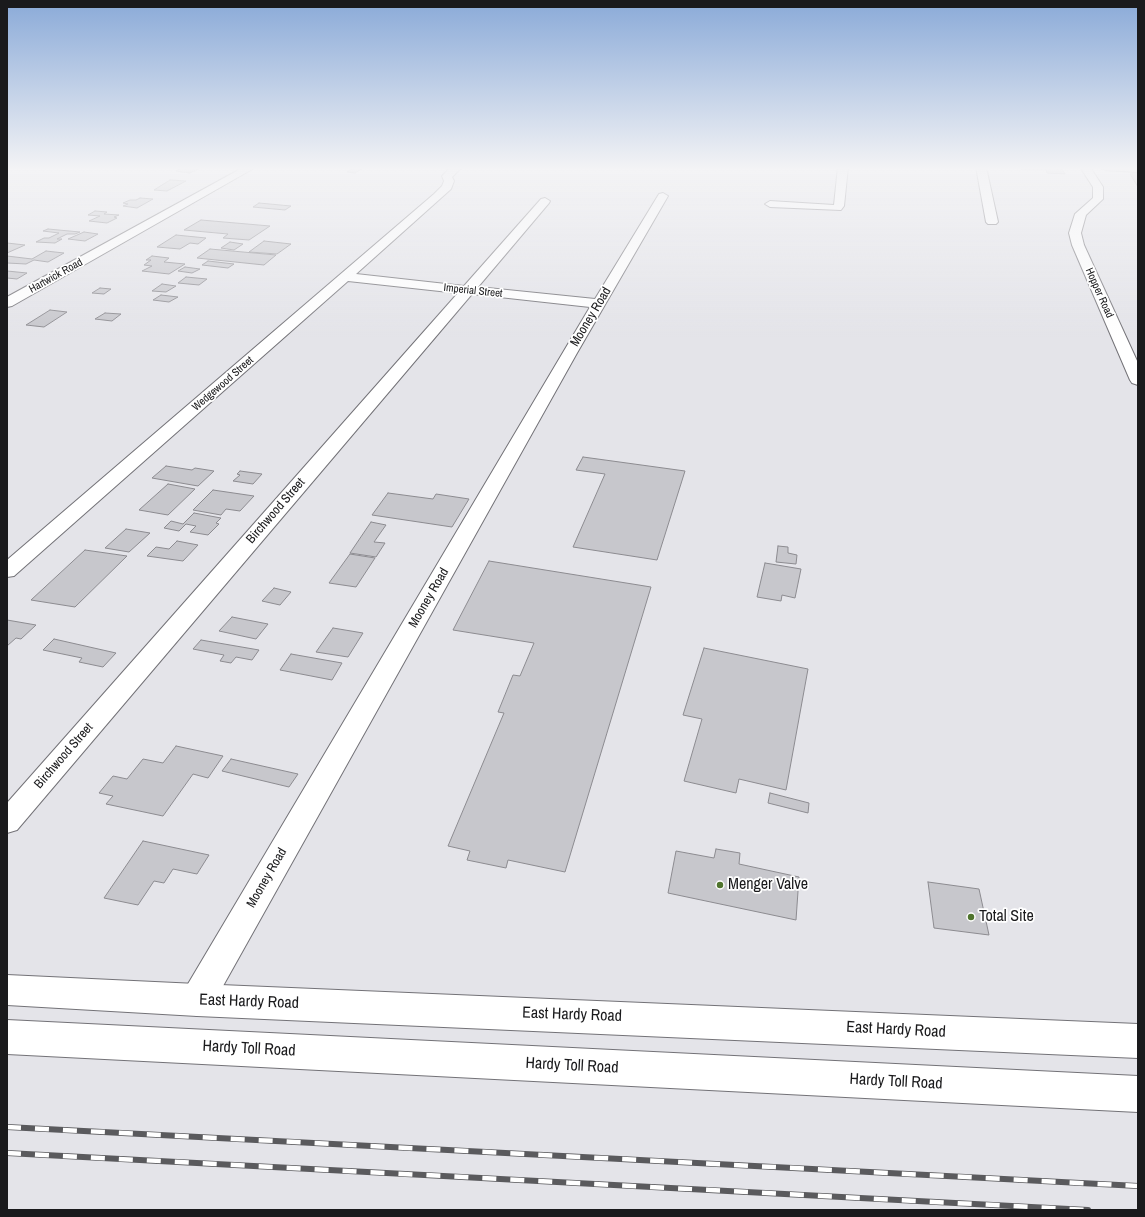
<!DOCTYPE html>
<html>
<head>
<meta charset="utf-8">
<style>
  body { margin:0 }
  #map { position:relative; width:1145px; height:1217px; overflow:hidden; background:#e4e4e9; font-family:"Archivo Narrow",sans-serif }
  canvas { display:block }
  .frame { position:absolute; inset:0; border:8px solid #1a1a1c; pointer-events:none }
</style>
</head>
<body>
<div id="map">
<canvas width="1145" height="1217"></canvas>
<div class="frame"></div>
</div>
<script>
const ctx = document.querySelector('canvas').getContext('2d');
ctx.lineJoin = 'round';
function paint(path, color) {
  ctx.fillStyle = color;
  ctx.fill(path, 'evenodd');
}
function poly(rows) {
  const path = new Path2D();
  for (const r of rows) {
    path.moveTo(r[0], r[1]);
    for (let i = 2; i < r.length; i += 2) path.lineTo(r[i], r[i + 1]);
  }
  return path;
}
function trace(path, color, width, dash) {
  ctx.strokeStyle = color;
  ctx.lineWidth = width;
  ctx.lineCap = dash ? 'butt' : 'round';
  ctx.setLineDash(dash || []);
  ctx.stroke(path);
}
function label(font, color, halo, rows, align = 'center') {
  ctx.font = font + ' "Archivo Narrow",sans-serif';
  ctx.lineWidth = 3.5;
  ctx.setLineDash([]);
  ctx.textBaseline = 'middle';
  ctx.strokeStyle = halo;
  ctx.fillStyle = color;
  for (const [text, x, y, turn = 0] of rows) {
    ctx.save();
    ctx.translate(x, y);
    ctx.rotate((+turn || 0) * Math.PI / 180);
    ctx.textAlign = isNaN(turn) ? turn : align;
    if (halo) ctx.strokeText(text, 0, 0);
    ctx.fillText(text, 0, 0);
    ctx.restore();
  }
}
const building = poly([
  [175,167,202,167,190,173,176,171,182,168,173,168,175,167],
  [356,167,364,167,355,173,347,172,356,167],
  [1021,167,1062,169,1065,174,1047,173,1046,170,1022,170,1021,167],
  [1132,172,1138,173,1138,187,1130,174,1133,174,1132,172],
  [170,180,186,181,167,191,154,190,170,180],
  [140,198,153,199,137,208,123,206,128,204,123,203,130,200,136,200,140,198],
  [259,203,291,206,285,210,253,207,259,203],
  [95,211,107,212,104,214,119,215,114,217,117,218,107,223,89,221,100,216,88,215,95,211],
  [201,220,270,226,249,240,223,238,228,234,184,230,201,220],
  [48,229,80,232,75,234,67,234,57,239,62,239,55,243,36,242,44,238,49,238,59,233,43,231,48,229],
  [84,232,98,234,85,241,68,239,84,232],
  [176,235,206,238,198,244,190,243,180,249,157,247,176,235],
  [264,241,291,244,277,254,249,252,264,241],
  [230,242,243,244,234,250,221,248,230,242],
  [7,243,25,245,7,253,7,243],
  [210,249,276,255,264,265,197,258,210,249],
  [46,251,64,253,48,262,34,260,26,264,7,263,7,256,32,259,46,251],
  [152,256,169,258,164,262,185,264,169,274,142,271,152,266,144,265,151,260,146,260,152,256],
  [208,261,234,264,228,268,202,265,208,261],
  [185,267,200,269,192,273,178,271,185,267],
  [7,271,27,273,17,279,7,278,7,271],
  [186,277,207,279,199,285,178,283,186,277],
  [162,284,176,286,166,292,152,291,162,284],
  [100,288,111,289,104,294,92,293,100,288],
  [161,295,178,297,169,302,153,300,161,295],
  [50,310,67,312,44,327,26,325,50,310],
  [105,313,121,314,112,321,95,319,105,313],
  [583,457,685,471,657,560,573,547,605,474,576,470,583,457],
  [166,466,192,470,195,468,214,471,198,486,152,478,166,466],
  [240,471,262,474,253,484,233,481,240,475,237,474,240,471],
  [168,484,195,489,168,515,139,510,168,484],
  [213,490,254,496,240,511,226,509,221,515,193,510,213,490],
  [388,493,433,499,436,494,469,499,452,527,372,515,388,493],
  [194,513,221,518,216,523,219,524,208,535,190,532,196,526,186,524,179,531,164,528,171,521,183,524,194,513],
  [371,522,386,525,374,542,385,543,376,557,350,553,371,522],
  [126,529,150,533,129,552,105,548,126,529],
  [177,541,198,545,183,561,147,556,156,547,169,549,177,541],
  [778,546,788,547,788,553,797,555,796,564,776,562,778,546],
  [85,550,127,556,75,607,31,600,85,550],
  [350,554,375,558,356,587,329,583,350,554],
  [489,561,651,587,565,872,508,860,506,868,467,860,470,851,448,846,504,713,498,712,513,675,520,676,534,643,453,630,489,561],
  [765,563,801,569,795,598,782,595,781,601,757,597,765,563],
  [274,588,291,592,280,605,262,601,274,588],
  [232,617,268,624,256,639,219,631,232,617],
  [7,620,36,625,21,639,16,638,7,646,7,620],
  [333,628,363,633,348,657,316,652,333,628],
  [54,639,116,653,103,667,79,662,82,658,43,650,54,639],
  [201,640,259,650,252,660,236,657,231,663,220,661,224,655,193,649,201,640],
  [704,648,808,669,786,790,739,779,736,793,684,781,702,719,683,715,704,648],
  [291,654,342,663,332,680,280,670,291,654],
  [176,746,223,756,208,778,193,774,163,816,106,804,113,796,99,793,113,776,127,779,143,759,163,763,176,746],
  [231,759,298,774,289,787,222,771,231,759],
  [770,793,809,803,808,813,768,803,770,793],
  [143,841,209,855,197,874,173,869,164,883,154,881,138,905,104,898,143,841],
  [716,849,740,853,739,864,799,877,796,920,668,893,676,851,714,858,716,849],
  [928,882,979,889,989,935,934,928,928,882]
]);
paint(building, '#c7c7cc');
trace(building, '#8c8b90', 1);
const minor = poly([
  [244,167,256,167,12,306,7,307,7,297,244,167],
  [451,167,462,167,452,177,454,181,451,189,356,274,464,286,541,199,545,198,550,201,549,203,478,287,595,299,659,194,663,193,668,196,577,353,209,1011,197,1016,185,1011,181,1000,185,989,590,307,472,294,17,830,7,833,7,803,458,293,348,281,14,576,7,577,7,560,434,194,442,186,444,181,442,176,451,167],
  [838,167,848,167,844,206,841,210,770,207,765,204,770,201,834,205,838,167],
  [976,167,986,167,998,222,996,224,988,224,986,222,976,167],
  [1100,167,1138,167,1138,172,1105,170,1100,167]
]);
const major = poly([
  [1080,167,1090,167,1103,187,1103,199,1086,215,1081,233,1084,245,1138,363,1138,385,1132,383,1130,380,1072,245,1069,233,1075,214,1093,198,1093,187,1080,167],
  [7,975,197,984,1138,1024,1138,1058,197,1016,7,1005,7,975]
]);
const highway = poly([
  [7,1020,1138,1076,1138,1112,7,1054,7,1020]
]);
trace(minor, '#737277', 2);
trace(major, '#737277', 2);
trace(highway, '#737277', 2);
paint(minor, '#fff');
paint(major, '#fff');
paint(highway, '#fff');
const rail = poly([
  [7,1127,1138,1186],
  [7,1153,1088,1210]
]);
trace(rail, '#5a5a5d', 6);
trace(rail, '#fff', 4.5, [14]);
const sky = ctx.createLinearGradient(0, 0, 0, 337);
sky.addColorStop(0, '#8aaad8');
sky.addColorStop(0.5, '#f3f3f5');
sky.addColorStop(1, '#f3f3f500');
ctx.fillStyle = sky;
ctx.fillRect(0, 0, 1145, 337);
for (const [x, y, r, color] of [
  [720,885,4,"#4f742d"],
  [971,917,4,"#4f742d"]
]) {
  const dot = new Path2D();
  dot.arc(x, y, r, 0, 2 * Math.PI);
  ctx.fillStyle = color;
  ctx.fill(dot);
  trace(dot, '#fff', 1.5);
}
label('11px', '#1a1a1c', '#fff', [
  ["Hartwick Road",56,276,-29],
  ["Imperial Street",473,291,6],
  ["Hopper Road",1099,293,66],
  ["Wedgewood Street",223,384,-41]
]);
label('13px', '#1a1a1c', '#fff', [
  ["Mooney Road",591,317,-59],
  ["Birchwood Street",276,511,-49],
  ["Mooney Road",429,598,-60],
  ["Birchwood Street",64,756,-49],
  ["Mooney Road",267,878,-60]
]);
label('16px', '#1a1a1c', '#fff', [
  ["Menger Valve",728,885],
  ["Total Site",979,917]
], 'left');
label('16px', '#1a1a1c', '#fff', [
  ["East Hardy Road",249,1002,2],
  ["East Hardy Road",572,1015,2],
  ["East Hardy Road",896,1030,3],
  ["Hardy Toll Road",249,1049,3],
  ["Hardy Toll Road",572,1066,3],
  ["Hardy Toll Road",896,1082,3]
]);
</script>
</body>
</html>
